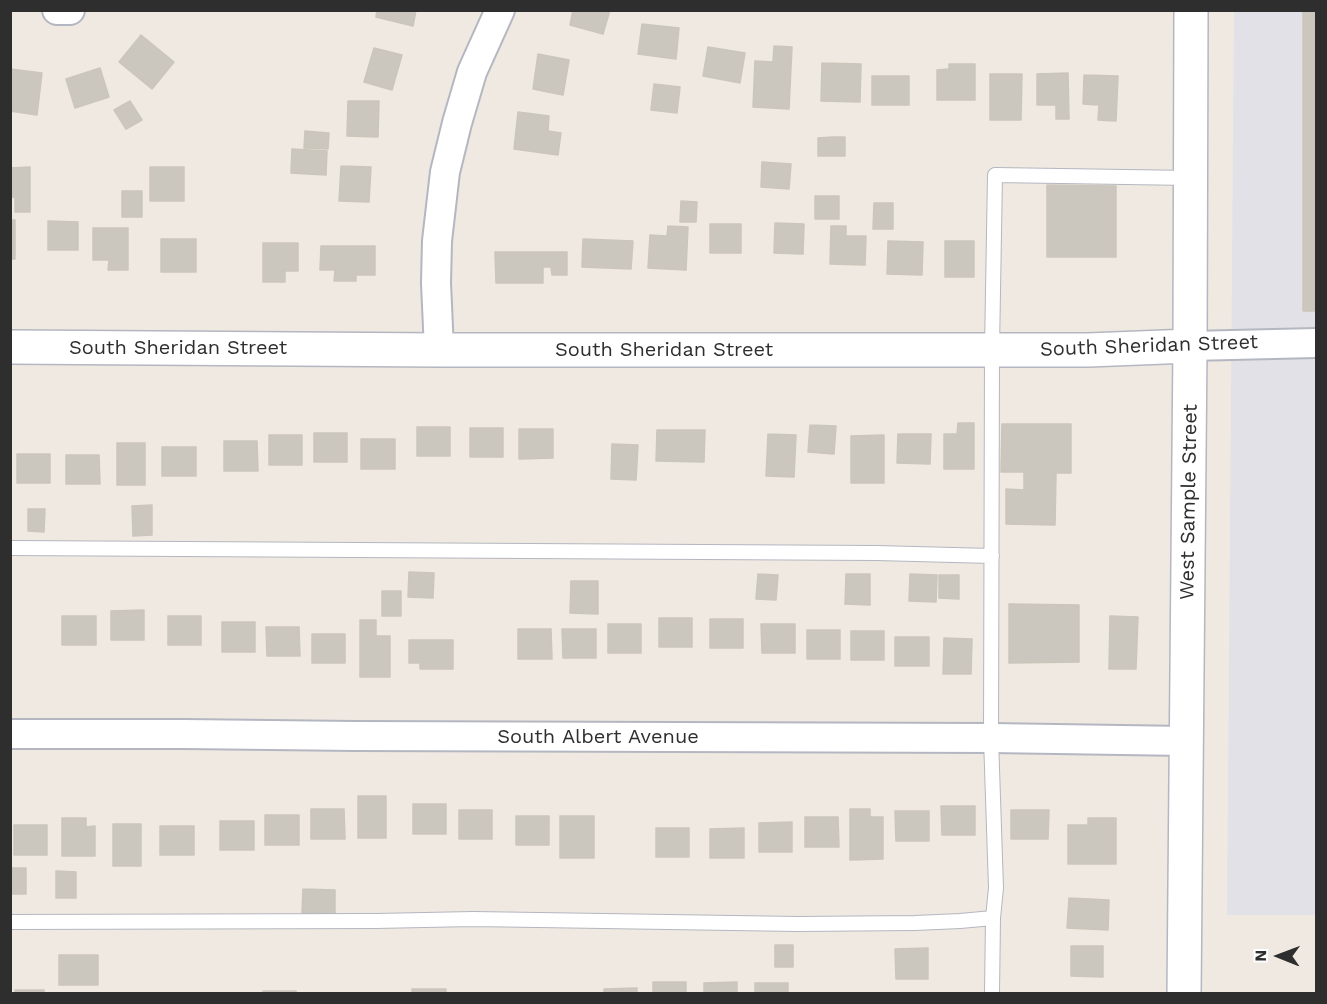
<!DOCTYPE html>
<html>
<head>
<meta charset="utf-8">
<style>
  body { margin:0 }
  #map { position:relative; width:1327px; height:1004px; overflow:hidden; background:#efe9e1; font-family:"Work Sans",sans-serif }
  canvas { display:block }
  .frame { position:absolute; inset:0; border:12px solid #2e2e2e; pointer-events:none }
  .north { position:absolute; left:1249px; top:926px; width:60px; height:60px; -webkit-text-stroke:4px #fff; paint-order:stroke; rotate:271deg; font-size:16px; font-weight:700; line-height:24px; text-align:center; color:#2e2e2e }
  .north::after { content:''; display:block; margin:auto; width:21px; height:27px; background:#2e2e2e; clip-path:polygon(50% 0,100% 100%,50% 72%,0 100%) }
</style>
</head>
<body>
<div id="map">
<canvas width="1327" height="1004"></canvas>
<div class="frame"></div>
<div class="north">N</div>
</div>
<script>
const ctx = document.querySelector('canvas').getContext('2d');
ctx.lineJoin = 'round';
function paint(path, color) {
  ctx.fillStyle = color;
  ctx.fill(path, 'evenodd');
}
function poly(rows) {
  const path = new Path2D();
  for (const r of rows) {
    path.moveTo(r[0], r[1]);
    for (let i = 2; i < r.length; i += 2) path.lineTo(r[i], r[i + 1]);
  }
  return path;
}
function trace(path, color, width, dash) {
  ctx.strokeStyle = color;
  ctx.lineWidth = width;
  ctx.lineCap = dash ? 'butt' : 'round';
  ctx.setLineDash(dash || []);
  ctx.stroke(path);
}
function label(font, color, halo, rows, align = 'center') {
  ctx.font = font + ' "Work Sans",sans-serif';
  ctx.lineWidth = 5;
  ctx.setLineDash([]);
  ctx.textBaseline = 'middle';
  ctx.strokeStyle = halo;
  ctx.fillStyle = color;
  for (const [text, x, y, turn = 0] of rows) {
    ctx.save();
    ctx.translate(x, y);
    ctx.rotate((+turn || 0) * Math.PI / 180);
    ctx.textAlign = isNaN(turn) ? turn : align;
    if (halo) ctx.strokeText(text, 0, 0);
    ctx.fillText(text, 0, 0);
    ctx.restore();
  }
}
paint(poly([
  [1234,11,1316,11,1316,915,1227,915]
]), '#e3e1e8');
const building = poly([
  [377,10,416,10,413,26,376,17,377,10],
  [573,10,610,10,603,34,570,25,573,10],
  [1303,10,1316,10,1316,311,1303,311,1303,10],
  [642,24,679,28,676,59,638,54,642,24],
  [141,35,174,62,152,89,119,62,141,35],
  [774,46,792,47,789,109,753,107,755,61,773,62,774,46],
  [708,47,745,53,740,83,703,76,708,47],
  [374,48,402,55,392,90,364,82,374,48],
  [538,54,569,60,563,95,533,89,538,54],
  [822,63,861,64,860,102,821,101,822,63],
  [949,64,975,64,975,100,937,100,937,70,949,69,949,64],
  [100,68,109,97,75,108,66,79,100,68],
  [10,69,42,73,37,115,10,111,10,69],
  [1068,73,1069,119,1056,119,1056,105,1037,105,1037,74,1068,73],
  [990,74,1022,74,1021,120,990,120,990,74],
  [1084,75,1118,76,1116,121,1098,120,1099,105,1083,104,1084,75],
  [872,76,909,76,909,105,872,105,872,76],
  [654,84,680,87,677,113,651,110,654,84],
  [130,101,142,120,126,129,114,110,130,101],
  [348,101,379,101,378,137,347,136,348,101],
  [518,112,549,116,548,131,561,133,558,155,514,149,518,112],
  [305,131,329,133,328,149,304,148,305,131],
  [832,137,845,137,845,156,818,156,818,138,832,137],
  [292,149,327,151,326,175,291,173,292,149],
  [762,162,791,164,789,189,761,187,762,162],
  [341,166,371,167,369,202,339,201,341,166],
  [30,167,30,212,15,212,15,197,10,197,10,168,30,167],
  [150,167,184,167,184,201,150,201,150,167],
  [1047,185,1116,186,1116,257,1047,257,1047,185],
  [122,191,142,191,142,217,122,217,122,191],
  [815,196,839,196,839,219,815,219,815,196],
  [681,201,697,202,696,222,680,222,681,201],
  [874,203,893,203,893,229,873,229,874,203],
  [10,220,15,220,15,259,10,259,10,220],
  [48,221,78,222,78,250,48,250,48,221],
  [775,223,804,224,803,254,774,253,775,223],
  [710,224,741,224,741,253,710,253,710,224],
  [668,226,688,227,686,270,648,268,650,235,667,236,668,226],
  [831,226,846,226,846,236,866,236,865,265,830,264,831,226],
  [93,228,128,228,128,270,108,270,109,260,93,260,93,228],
  [161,239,196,239,196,272,161,272,161,239],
  [583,239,633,241,631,269,582,267,583,239],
  [888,241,923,242,922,275,887,274,888,241],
  [945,241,974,241,974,277,945,277,945,241],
  [263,243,298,243,298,271,285,271,285,282,263,282,263,243],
  [321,246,375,246,375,275,356,275,356,281,334,281,335,270,320,270,321,246],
  [495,252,567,252,567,275,552,275,551,267,543,267,543,283,496,283,495,252],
  [958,423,974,423,974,469,944,469,944,434,957,434,958,423],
  [1002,424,1071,424,1071,473,1056,473,1055,525,1006,524,1006,489,1024,490,1024,472,1001,472,1002,424],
  [810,425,836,426,834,454,808,452,810,425],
  [417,427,450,427,450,456,417,456,417,427],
  [470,428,503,428,503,457,470,457,470,428],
  [519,429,553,429,553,458,519,459,519,429],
  [657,430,705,430,704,462,656,461,657,430],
  [314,433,347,433,347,462,314,462,314,433],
  [768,434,796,435,794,477,766,476,768,434],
  [898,434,931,434,930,464,897,463,898,434],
  [269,435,302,435,302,465,269,465,269,435],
  [884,435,884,483,851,483,851,436,884,435],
  [361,439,395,439,395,469,361,469,361,439],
  [224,441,257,441,258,471,224,471,224,441],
  [117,443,145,443,145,485,117,485,117,443],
  [612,444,638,445,636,480,611,479,612,444],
  [162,447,196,447,196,476,162,476,162,447],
  [17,454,50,454,50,483,17,483,17,454],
  [66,455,99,455,100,484,66,484,66,455],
  [152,505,152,535,133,536,132,506,152,505],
  [28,509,45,509,44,532,28,531,28,509],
  [409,572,434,573,433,598,408,597,409,572],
  [758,574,778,575,776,600,756,599,758,574],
  [846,574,870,574,870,605,845,604,846,574],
  [910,574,937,575,936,602,909,601,910,574],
  [939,575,959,575,959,599,939,598,939,575],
  [571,581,598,581,598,614,570,613,571,581],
  [382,591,401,591,401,616,382,616,382,591],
  [1009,604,1079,605,1079,662,1009,663,1009,604],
  [144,610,144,640,111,640,111,611,144,610],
  [62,616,96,616,96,645,62,645,62,616],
  [168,616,201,616,201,645,168,645,168,616],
  [1110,616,1138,617,1136,669,1109,669,1110,616],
  [659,618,692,618,692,647,659,647,659,618],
  [710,619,743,619,743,648,710,648,710,619],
  [360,620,376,620,376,636,390,636,390,677,360,677,360,620],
  [222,622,255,622,255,652,222,652,222,622],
  [608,624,641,624,641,653,608,653,608,624],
  [761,624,795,624,795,653,762,653,761,624],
  [266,627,299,627,300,656,267,656,266,627],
  [518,629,551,629,552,659,518,659,518,629],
  [562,629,596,629,596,658,563,658,562,629],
  [807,630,840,630,840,659,807,659,807,630],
  [851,631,884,631,884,660,851,660,851,631],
  [312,634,345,634,345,663,312,663,312,634],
  [895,637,929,637,929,666,895,666,895,637],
  [944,638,972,639,971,674,943,674,944,638],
  [409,640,453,640,453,669,420,669,420,663,409,663,409,640],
  [358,796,386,796,386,838,358,838,358,796],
  [413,804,446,804,446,834,413,834,413,804],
  [941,806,975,806,975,835,942,835,941,806],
  [311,809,344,809,345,839,311,839,311,809],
  [850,809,870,809,870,817,883,817,883,859,850,860,850,809],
  [459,810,492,810,492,839,459,839,459,810],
  [1011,810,1049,810,1048,839,1011,839,1011,810],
  [895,811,929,811,929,841,896,841,895,811],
  [265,815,299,815,299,845,265,845,265,815],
  [516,816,549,816,549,845,516,845,516,816],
  [560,816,594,816,594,858,560,858,560,816],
  [805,817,838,817,839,847,805,847,805,817],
  [62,818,86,818,86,827,95,826,95,856,62,856,62,818],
  [1088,818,1116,818,1116,864,1068,864,1068,825,1088,825,1088,818],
  [220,821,254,821,254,850,220,850,220,821],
  [792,822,792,852,759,852,759,823,792,822],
  [113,824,141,824,141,866,113,866,113,824],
  [14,825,47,825,47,855,14,855,14,825],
  [160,826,194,826,194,855,160,855,160,826],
  [656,828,689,828,689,857,656,857,656,828],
  [744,828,744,858,710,858,710,829,744,828],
  [10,868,26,868,26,894,10,894,10,868],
  [56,871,76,872,76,898,56,898,56,871],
  [303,889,335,890,335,914,302,913,303,889],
  [1069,898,1109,900,1108,930,1067,928,1069,898],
  [775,945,793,945,793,967,775,967,775,945],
  [1071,946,1103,946,1103,977,1071,976,1071,946],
  [928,948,928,979,896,979,895,949,928,948],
  [59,955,98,955,98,985,59,985,59,955],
  [653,982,686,982,686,994,653,994,653,982],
  [737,982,737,994,704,994,704,983,737,982],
  [755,983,788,983,788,994,755,994,755,983],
  [637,988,637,994,604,994,604,989,637,988],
  [412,989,446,989,446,994,412,994,412,989],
  [15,990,44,990,44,994,15,994,15,990],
  [263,991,296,991,296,994,263,994,263,991]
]);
paint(building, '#cbc7bf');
trace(building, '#cbc5ba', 1.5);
const lane = poly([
  [10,548,876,553,992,556],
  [10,922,376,921,473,919,798,924,915,923,960,921,993,918],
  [992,994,993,918,996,888,991,738,992,349,995,175,1191,178]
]);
const street = poly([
  [57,10,70,10],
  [1190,346,1316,343],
  [439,350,436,283,437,241,445,172,457,123,472,72,500,10],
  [10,734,184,734,355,736,991,738,1186,741]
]);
const secondary = poly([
  [10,347,439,350,1088,350,1190,346],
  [1184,994,1190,346,1191,10]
]);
trace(lane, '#b4b7c1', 16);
trace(street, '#b4b7c1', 32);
trace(secondary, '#b4b7c1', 36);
trace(lane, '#fff', 14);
trace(street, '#fff', 28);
trace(secondary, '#fff', 33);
label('20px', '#2e2e2e', '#fff', [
  ["South Sheridan Street",1149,346,-2],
  ["South Sheridan Street",178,348],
  ["South Sheridan Street",664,350],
  ["West Sample Street",1189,502,-89],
  ["South Albert Avenue",598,737]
]);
</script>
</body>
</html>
